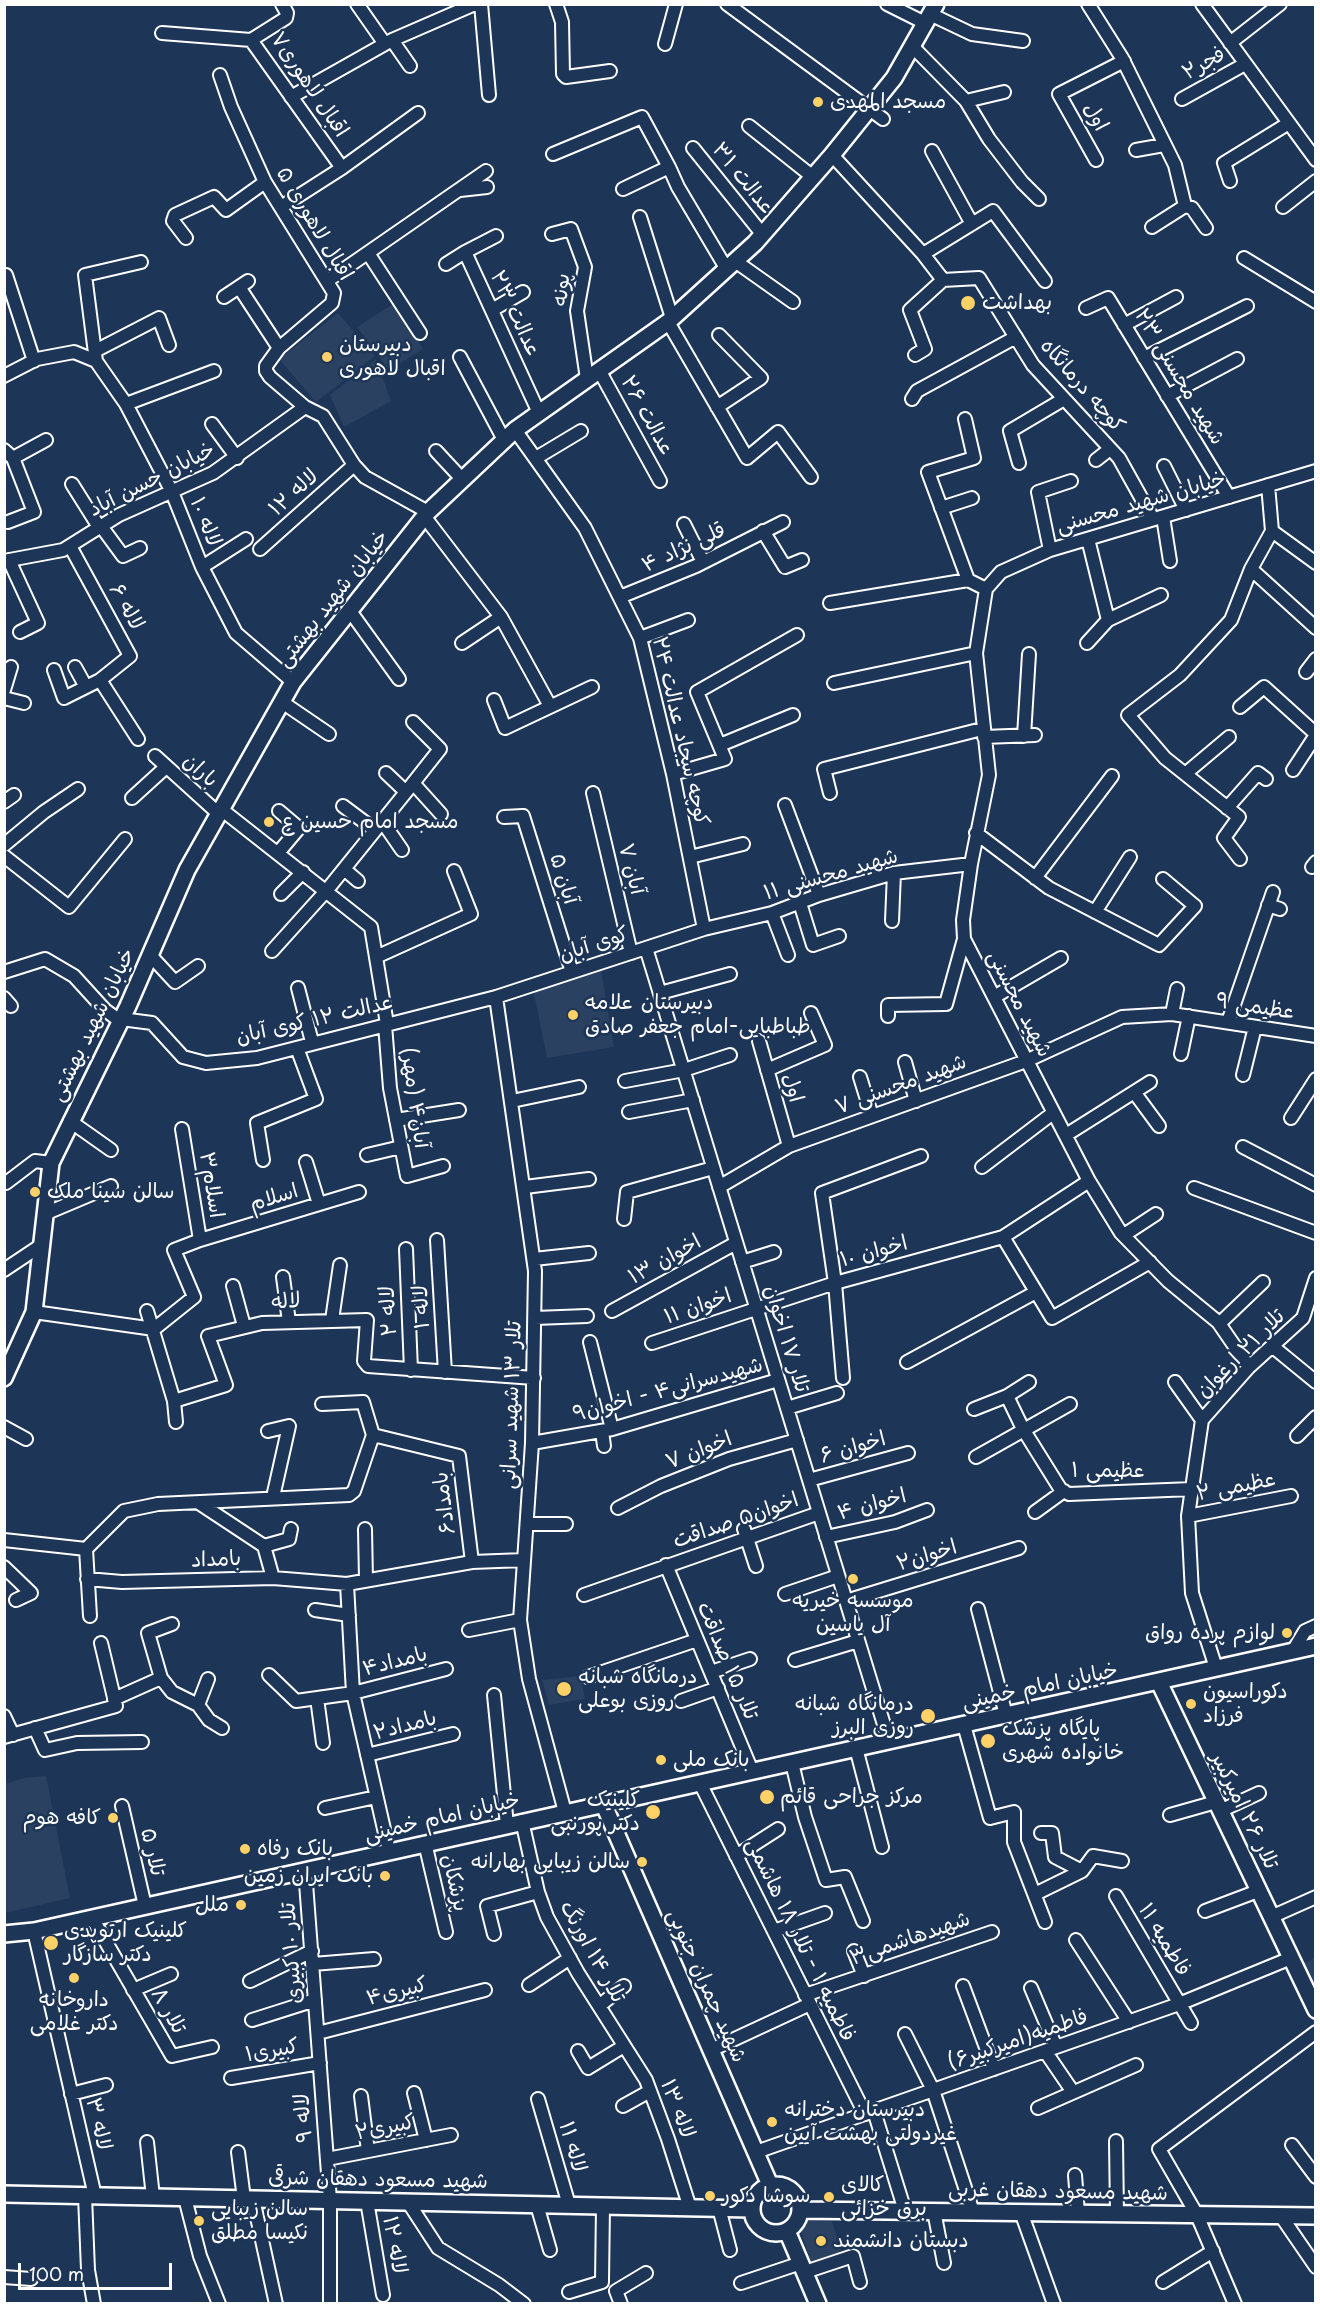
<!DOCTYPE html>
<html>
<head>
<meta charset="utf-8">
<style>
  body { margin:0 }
  #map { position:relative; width:1320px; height:2308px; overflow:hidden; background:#1d3557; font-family:"Playpen Sans",sans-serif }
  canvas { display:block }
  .frame { position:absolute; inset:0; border:6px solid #fff; pointer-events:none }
  .scale { position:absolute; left:18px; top:2263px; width:154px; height:27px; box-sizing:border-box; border:3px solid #fff; border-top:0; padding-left:8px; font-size:18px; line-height:21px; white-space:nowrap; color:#fff; -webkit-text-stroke:4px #1d3557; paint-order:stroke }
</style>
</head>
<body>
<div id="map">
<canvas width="1320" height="2308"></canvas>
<div class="frame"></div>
<div class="scale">100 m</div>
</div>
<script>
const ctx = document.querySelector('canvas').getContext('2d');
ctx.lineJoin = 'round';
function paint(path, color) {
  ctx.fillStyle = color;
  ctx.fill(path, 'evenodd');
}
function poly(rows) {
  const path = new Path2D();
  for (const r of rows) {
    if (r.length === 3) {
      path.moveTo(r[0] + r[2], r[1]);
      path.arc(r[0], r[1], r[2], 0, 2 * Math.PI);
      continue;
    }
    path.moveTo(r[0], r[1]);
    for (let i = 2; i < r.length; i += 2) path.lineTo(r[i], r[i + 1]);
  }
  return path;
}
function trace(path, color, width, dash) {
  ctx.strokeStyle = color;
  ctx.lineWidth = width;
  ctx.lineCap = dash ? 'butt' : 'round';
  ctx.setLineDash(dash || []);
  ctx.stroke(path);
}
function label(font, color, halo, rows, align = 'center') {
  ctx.font = font + ' "Playpen Sans","Playpen Sans Arabic",sans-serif';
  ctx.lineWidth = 5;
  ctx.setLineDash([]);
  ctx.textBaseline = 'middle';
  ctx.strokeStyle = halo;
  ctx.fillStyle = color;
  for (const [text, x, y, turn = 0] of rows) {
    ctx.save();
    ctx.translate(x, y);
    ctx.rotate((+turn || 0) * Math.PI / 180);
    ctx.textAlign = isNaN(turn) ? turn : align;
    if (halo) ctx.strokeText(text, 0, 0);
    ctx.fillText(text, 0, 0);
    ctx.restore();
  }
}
paint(poly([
  [393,304,423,349,389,370,357,327],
  [338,313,375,356,316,402,279,359],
  [376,359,391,401,344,427,330,395],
  [600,964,614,1047,547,1058,532,984],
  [581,1676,585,1699,549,1705,542,1680],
  [46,1776,70,1898,5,1913,5,1784,24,1778],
  [1315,1958,1315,1997,1300,1965],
  [831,2218,841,2251,812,2264,801,2231,808,2221]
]), '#2a4161');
const minor = poly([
  [282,4,287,13,286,18,251,40,342,168],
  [357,4,385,44],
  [481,4,489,95],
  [556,4,562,22,563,74,566,77,610,71],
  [727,4,883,119],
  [887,4,925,23],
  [1088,4,1122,58,1175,165,1185,206],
  [1202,4,1316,160],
  [930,14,972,34,1023,41],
  [162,33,251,40],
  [392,40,410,66],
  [1230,43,1280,4],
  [665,44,676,4],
  [912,46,966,101,989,139,1022,182,1039,199],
  [220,75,231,107,265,182,334,293,332,303,279,348,266,366,266,371,270,377,305,407,323,416,354,465,365,477,428,512],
  [291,97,392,40,475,4],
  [1182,99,1245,64],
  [966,101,1004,92],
  [749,126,813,177],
  [693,148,763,235],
  [1136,150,1164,145],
  [932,151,972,224],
  [553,154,642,117,669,167],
  [832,155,923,254,943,280],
  [1096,160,1059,94,1124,61],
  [1230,181,1224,163,1289,123],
  [623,189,669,167,678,187,726,268],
  [460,190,487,187],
  [281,207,342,168,418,113],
  [1283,207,1316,181],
  [640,217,672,318],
  [1152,227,1185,206,1192,208,1206,228],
  [552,234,571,229,585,267,577,311,587,379],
  [186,238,173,221,175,215,214,197,226,210,265,182],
  [465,252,496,236],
  [368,253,420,333],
  [923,254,993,211,1045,281],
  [1244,258,1316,302],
  [735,261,793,302],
  [446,264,465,252,539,413],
  [6,275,34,361],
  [943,280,979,278,1033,365,1119,458,1153,519],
  [327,281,486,171],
  [239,287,279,348],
  [224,297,248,281],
  [1086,308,1108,298,1229,497],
  [492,310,523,292],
  [668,322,747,458,778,432,811,477],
  [1124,325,1176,297],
  [97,350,159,318,169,345],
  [915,355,925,349,910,310,943,280],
  [460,357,504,440],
  [1144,358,1247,306],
  [96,361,85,275,141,262],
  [599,370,660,481],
  [4,376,37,359,74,352,96,361,126,404,172,492,202,567,236,633,293,682],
  [1167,396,1237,359],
  [912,399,917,391,1016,337],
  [126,404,214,371],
  [717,407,761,378,719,335],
  [965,419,974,458,928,472,968,580],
  [212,424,237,458],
  [515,430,585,528,640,638,673,774,704,929],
  [4,450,13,458,46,440],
  [436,451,462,479],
  [536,458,581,431],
  [1096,460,1110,449],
  [1019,463,1010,431,1064,399],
  [1164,466,1186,510],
  [72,484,99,527],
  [941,508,972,498],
  [424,516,501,617,550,706],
  [1163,517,1170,561],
  [8,522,34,512,13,458],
  [684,524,703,562],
  [101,526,123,556,140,548],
  [763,531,785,567,802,560],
  [1272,531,1316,563],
  [1088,539,1108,620],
  [70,546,130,656,100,680,138,739],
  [260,549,354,465],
  [1050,550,1038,492,1071,481],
  [9,560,38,623,20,632],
  [4,561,63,550,119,515,213,473,305,407],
  [202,567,246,539],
  [1251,569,1316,628],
  [986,589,976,653,989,775,971,864,963,920,964,939,1089,1181,1121,1233,1168,1281,1218,1322,1249,1367],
  [986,589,1001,572,1050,550,1316,471],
  [620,597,696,566,783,522],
  [830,603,968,580,986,589],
  [350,611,399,679],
  [640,638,688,620],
  [462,643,501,617],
  [1087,643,1108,620,1161,595],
  [75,667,86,687],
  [54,670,64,698,100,680],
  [1306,672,1316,659],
  [834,683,976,653],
  [4,690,11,667],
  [4,698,24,703],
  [494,700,505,728,592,687],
  [282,702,329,734],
  [1240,707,1264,687,1316,734],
  [1024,736,1029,654],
  [984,737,1035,735],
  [720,745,793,715],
  [155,756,219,814],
  [1293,770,1316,735],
  [673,774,725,759,697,692,797,635],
  [1185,774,1229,737],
  [413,783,441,814],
  [406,792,440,749,413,722],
  [593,793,631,953],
  [830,793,824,769,982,729],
  [132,798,166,767],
  [4,802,14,795],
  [785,805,819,895],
  [343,806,375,830],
  [1227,808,1258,773,1266,779],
  [221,809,371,927,387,1024],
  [504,817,523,816,572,972],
  [382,821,402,850],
  [976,833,1049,888,1159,945,1195,906,1163,879],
  [4,845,44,812,78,789],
  [278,853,299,828,279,811],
  [4,856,69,907,125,839],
  [690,857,743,844],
  [1240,859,1224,838,1239,817,1165,758,1128,715,1180,675,1231,620,1251,569,1272,531,1268,485],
  [1312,867,1316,862],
  [344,869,358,881],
  [1035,878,1112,776],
  [281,894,303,872],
  [800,903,813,945,839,936],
  [1268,905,1280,909],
  [1095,912,1130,857],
  [772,913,788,955],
  [892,921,894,873],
  [646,948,889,1741],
  [272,951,327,890,406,792,386,773],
  [150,955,175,982,198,966],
  [376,957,471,914,454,871],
  [4,972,45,959,74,976,105,1010,120,1021],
  [298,988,312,1042],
  [660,993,730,974],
  [496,997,535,1271,532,1443,520,1620,529,1679,565,1812],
  [994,997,1061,958],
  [4,998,11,1006],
  [1172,1014,1177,989],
  [888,1016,888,1005,946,1004,964,939],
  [121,1019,152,1023,183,1057,206,1063,257,1058,496,997,704,929,772,913,819,895,894,873,971,864],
  [1228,1022,1273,892],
  [385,1025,390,1088,407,1176,443,1166],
  [759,1041,789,1146],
  [1181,1054,1189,1016],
  [905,1062,916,1101],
  [767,1070,825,1045,811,1013],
  [1243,1075,1255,1027],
  [860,1077,872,1116],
  [625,1081,684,1070,730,1055],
  [1134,1092,1159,1126],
  [512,1101,579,1087],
  [629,1112,693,1100],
  [1291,1118,1316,1079],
  [396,1120,459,1110],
  [70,1121,111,1150],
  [1066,1135,1150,1082],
  [1243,1147,1316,1185],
  [367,1155,401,1147],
  [263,1160,257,1123,316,1099,297,1048],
  [306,1162,319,1204],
  [982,1167,1053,1113],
  [6,1183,35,1161,51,1163],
  [525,1187,589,1179],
  [719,1187,789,1146,1026,1061,1122,1017,1172,1014,1316,1036],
  [1194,1188,1316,1233],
  [47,1213,111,1186],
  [624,1219,627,1192,713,1168],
  [1124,1235,1156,1214],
  [1003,1237,1052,1318,1150,1262],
  [200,1240,359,1192],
  [437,1240,445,1372],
  [406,1249,411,1370],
  [534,1259,589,1253],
  [742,1262,774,1252],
  [4,1270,40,1246],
  [283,1277,289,1322],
  [233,1286,244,1326],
  [147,1311,174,1401,176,1422],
  [612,1311,736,1243],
  [34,1312,154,1329],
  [535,1318,587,1316],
  [332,1320,340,1265],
  [1220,1323,1263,1282],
  [154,1329,194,1297,174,1250,200,1240,182,1129],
  [590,1342,612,1429],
  [652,1343,835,1283,1003,1237,1089,1181],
  [1272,1346,1316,1382],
  [907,1362,1036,1292],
  [843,1378,835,1283,822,1193,921,1156],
  [1175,1382,1202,1420],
  [1007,1396,1023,1429,1061,1490,1069,1494,1192,1489],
  [174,1401,226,1385,208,1336,262,1323,367,1320,364,1361,368,1366,534,1378],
  [787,1408,837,1393],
  [974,1409,1007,1396,1029,1382],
  [4,1427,26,1439],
  [268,1431,289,1426,273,1497],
  [602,1431,604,1446],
  [373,1435,459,1456,472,1562],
  [1297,1436,1316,1417],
  [532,1443,612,1429,778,1380],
  [976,1457,1070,1404],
  [809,1480,908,1453],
  [199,1503,264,1546,273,1578],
  [618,1508,661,1486,729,1459,797,1440],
  [1035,1512,1064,1491],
  [1188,1516,1291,1496],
  [527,1524,566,1524],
  [365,1529,366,1580],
  [744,1529,756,1566],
  [826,1537,895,1522,927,1510],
  [4,1540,86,1549],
  [264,1546,289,1539,291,1529],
  [86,1549,124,1511,158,1504,349,1495,354,1491,373,1435,363,1402,322,1404],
  [86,1549,90,1616],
  [666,1565,752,1771],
  [4,1567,31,1593,16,1600],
  [87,1579,122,1582,273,1578,347,1584,472,1562,524,1560],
  [347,1584,353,1693,389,1851],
  [785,1594,838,1576],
  [584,1595,819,1513],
  [846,1601,1019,1548],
  [978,1609,1006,1715],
  [315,1610,349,1615],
  [172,1624,148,1633,161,1678,172,1692,198,1705,209,1720,222,1728],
  [469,1630,520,1620],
  [1293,1651,1305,1631,1316,1626],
  [795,1660,858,1641],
  [1216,1668,1192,1593,1188,1516,1202,1420,1249,1367,1303,1318,1316,1278],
  [711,1672,750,1659],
  [269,1675,296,1701,353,1693,446,1669],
  [588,1677,697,1640],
  [494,1695,507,1825],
  [317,1698,323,1743],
  [114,1699,161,1678],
  [681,1701,718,1688],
  [198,1705,208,1679],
  [4,1716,13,1735],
  [964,1725,990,1818,1014,1812,1014,1842,1045,1922],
  [35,1728,45,1750,77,1743,142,1742],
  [4,1737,116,1706,101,1643],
  [856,1748,882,1847],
  [367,1755,453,1734],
  [792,1763,805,1817,826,1880,845,1877,863,1921],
  [700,1783,865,2114],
  [122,1806,145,1906],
  [325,1808,376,1797],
  [1220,1811,1259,1793],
  [1170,1815,1216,1802],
  [522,1821,538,1892,547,1917,578,1973,646,2080,668,2139,690,2208],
  [1041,1833,1052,1833,1055,1857,1082,1871],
  [425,1843,446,1932],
  [736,1856,778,1829],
  [305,1870,330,2200,330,2304],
  [1035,1894,1082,1871,1093,1856,1122,1861],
  [1116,1896,1191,2023],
  [1205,1911,1258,1891],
  [1271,1917,1316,1897],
  [92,1918,172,2056,212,2047],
  [34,1931,95,2196],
  [774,1931,825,1913],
  [494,1934,487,1906,538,1892],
  [1076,1940,1129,2022],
  [854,1951,864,1976],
  [313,1964,374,1959],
  [250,1981,312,1951],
  [529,1985,570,1958],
  [963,1986,994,2069],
  [1031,1988,1056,2047],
  [133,1990,171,1974],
  [805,1995,992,1932],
  [599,2006,624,1986],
  [252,2020,315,2000],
  [318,2033,485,1990],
  [905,2034,933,2090,973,2212],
  [711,2050,810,2004],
  [578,2051,588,2068,624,2046],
  [1045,2051,1073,2092],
  [231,2078,320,2063],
  [414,2093,426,2140],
  [71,2094,106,2085],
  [361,2096,368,2151],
  [538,2099,569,2205],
  [623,2106,650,2091],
  [1038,2108,1136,2065],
  [874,2111,905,2211],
  [1116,2141,1117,2214],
  [147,2142,153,2197],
  [1292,2145,1316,2177],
  [238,2152,244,2199],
  [756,2152,1179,2004,1291,1958],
  [327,2159,451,2135],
  [1075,2175,1078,2213],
  [85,2196,88,2270,94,2304],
  [185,2198,200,2256,219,2304],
  [253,2199,276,2304],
  [367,2201,383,2295],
  [408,2202,438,2248,499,2285,524,2304],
  [537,2205,550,2250],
  [719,2208,730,2250],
  [934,2211,944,2263],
  [1021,2212,1054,2304],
  [1281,2216,1316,2267],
  [805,2272,853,2256,860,2282],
  [4,2277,31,2279],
  [1163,2282,1213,2251],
  [741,2283,801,2263],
  [569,2292,602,2282,603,2206],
  [621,2304,616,2291,646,2273],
  [1235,2304,1197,2215,1159,2149,1316,2032]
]);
const major = poly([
  [4,1378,34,1312,51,1163,128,1006,187,870,293,682,428,512,515,430,668,322,755,243,832,155,894,78,936,4],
  [1159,1682,1316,2010],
  [603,1803,770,2185],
  [4,1934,34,1931,1316,1646],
  [776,2209,24],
  [4,2194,751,2209],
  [801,2210,1316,2216],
  [787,2231,818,2304]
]);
trace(minor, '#fff', 16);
trace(major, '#fff', 20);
trace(minor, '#1d3557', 12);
trace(major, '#1d3557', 15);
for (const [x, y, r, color] of [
  [818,102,6,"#ffd166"],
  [968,303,8,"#ffd166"],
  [327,357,6,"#ffd166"],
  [269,822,6,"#ffd166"],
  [573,1015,6,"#ffd166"],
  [35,1192,6,"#ffd166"],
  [853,1579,6,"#ffd166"],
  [1287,1633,6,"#ffd166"],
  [564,1689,8,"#ffd166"],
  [1191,1704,6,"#ffd166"],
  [928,1716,8,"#ffd166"],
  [988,1741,8,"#ffd166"],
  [661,1760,6,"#ffd166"],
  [767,1797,8,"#ffd166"],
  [653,1812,8,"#ffd166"],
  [113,1818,6,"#ffd166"],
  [245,1849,6,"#ffd166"],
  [642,1862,6,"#ffd166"],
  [385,1876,6,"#ffd166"],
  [241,1905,6,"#ffd166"],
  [51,1943,8,"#ffd166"],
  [74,1978,6,"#ffd166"],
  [772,2122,6,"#ffd166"],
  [710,2196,6,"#ffd166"],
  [829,2197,6,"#ffd166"],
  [199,2221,6,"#ffd166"],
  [821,2241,6,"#ffd166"]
]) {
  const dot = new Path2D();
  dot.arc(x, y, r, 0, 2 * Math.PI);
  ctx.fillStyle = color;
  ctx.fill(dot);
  trace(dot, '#1d3557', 2);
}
label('21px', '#fff', '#1d3557', [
  ["فجر۲",1204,64,-29],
  ["اقبال لاهوری۷",309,85,56],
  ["اول",1095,117,61],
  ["عدالت ۳۱",743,179,51],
  ["اقبال لاهوری ۵",314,224,59],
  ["پونه",562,290,-84],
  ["عدالت ۲۳",515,314,65],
  ["شهید محسنی ۲۳",1179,377,59],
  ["کوچه درمانگاه",1082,386,49],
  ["عدالت ۲۶",647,416,61],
  ["خیابان حسن آباد",152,480,-27],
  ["لاله ۱۲",294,493,-42],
  ["خیابان شهید محسنی",1141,503,-16],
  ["لاله ۱۰",205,522,68],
  ["قلی نژاد ۴",684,548,-25],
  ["خیابان شهید بهشتی",333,599,-52],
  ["لاله ۶",126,607,61],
  ["کوچه سجاد عدالت ۲۴",680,731,77],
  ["باران",200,771,42],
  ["آبان ۷",631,869,76],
  ["شهید محسنی ۱۱",831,875,-16],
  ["آبان ۵",563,879,73],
  ["کوی آبان",594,945,-18],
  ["شهید محسنی",1019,1004,63],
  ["عظیمی ۹",1255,1007,9],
  ["عدالت ۱۲ کوی آبان",315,1020,-13],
  ["خیابان شهید بهشتی",93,1025,-64],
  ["شهید محسنی ۷",901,1085,-20],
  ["اول",792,1088,74],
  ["آبان۴ (مهر)",414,1098,82],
  ["اسلام۳",211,1185,81],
  ["اسلام",274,1198,-17],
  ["اخوان ۱۰",874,1252,-15],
  ["اخوان ۱۳",665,1260,-29],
  ["لاله",286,1302,-4],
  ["لاله ۱",422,1307,-93],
  ["اخوان ۱۱",698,1307,-19],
  ["لاله ۲",389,1311,-93],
  ["تلار ۱۷ اخوان",786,1339,73],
  ["تلار ۲۱ ارغوان",1241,1354,-45],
  ["شهیدسرانی۴ - اخوان۹",668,1390,-15],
  ["تلار ۱۳ شهید سرانی",512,1405,-88],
  ["اخوان ۶",853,1448,-16],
  ["اخوان ۷",699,1451,-21],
  ["عظیمی ۱",1108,1471],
  ["عظیمی ۲",1236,1487,-11],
  ["بامداد۶",445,1503,-97],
  ["اخوان ۴",872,1505,-15],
  ["اخوان۵ صداقت",736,1521,-19],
  ["اخوان۲",927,1556,-17],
  ["بامداد",216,1560,-2],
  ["تلار ۱۵ صداقت",727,1661,67],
  ["بامداد۴",395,1662,-14],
  ["خیابان امام خمینی",1040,1687,-12],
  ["بامداد۲",405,1726,-14],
  ["تلار ۲۶ امیرکبیر",1244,1811,64],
  ["خیابان امام خمینی",442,1818,-13],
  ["تلار ۵",152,1852,77],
  ["پزشکان",454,1883,77],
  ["شهیدهاشمی۳",910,1939,-19],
  ["فاطمیه ۱ - تلار ۱۸ هاشمی",800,1940,64],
  ["فاطمیه ۱۱",1164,1940,59],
  ["تلار ۱۴ اورنگ",592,1952,61],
  ["تلار ۱۰ کبیری",292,1953,-94],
  ["شهید چمران جنوبی",706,1986,66],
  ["کبیری۴",397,1992,-14],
  ["تلار ۸",168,2011,60],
  ["فاطمیه(امیرکبیر۶)",1018,2040,-19],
  ["کبیری۱",272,2051,-10],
  ["لاله ۱۳",677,2109,69],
  ["لاله ۹",304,2118,-94],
  ["لاله ۳",98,2124,77],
  ["کبیری۲",385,2128,-11],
  ["لاله ۱۱",572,2147,74],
  ["شهید مسعود دهقان شرقی",378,2180,1],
  ["شهید مسعود دهقان غربی",1058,2192,1],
  ["لاله ۱۲",394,2245,80]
]);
label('21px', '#fff', '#1d3557', [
  ["مسجد المهدی",830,102],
  ["بهداشت",982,303],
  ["دبیرستان",339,345],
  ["اقبال لاهوری",339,369],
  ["مسجد امام حسین ع",281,822],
  ["دبیرستان علامه",585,1003],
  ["طباطبایی-امام جعفر صادق",585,1027],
  ["سالن سینا ملک",47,1192],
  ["موسسه خیریه",853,1601,"center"],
  ["آل یاسین",853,1625,"center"],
  ["لوازم پرده رواق",1275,1633,"right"],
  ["درمانگاه شبانه",578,1677],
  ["روزی بوعلی",578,1701],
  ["دکوراسیون",1203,1692],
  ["فرزاد",1203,1716],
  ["درمانگاه شبانه",914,1704,"right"],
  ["روزی البرز",914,1728,"right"],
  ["پایگاه پزشک",1002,1729],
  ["خانواده شهری",1002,1753],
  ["بانک ملی",673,1760],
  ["مرکز جراحی قائم",780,1797],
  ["کلینیک",640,1800,"right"],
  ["دکتر پورنبی",640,1824,"right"],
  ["کافه هوم",101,1818,"right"],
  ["بانک رفاه",257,1849],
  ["سالن زیبایی بهارانه",630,1862,"right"],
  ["بانک ایران زمین",373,1876,"right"],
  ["ملل",229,1905,"right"],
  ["کلینیک ارتوپدی",64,1931],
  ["دکتر سازگار",64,1955],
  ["داروخانه",74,2000,"center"],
  ["دکتر غلامی",74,2024,"center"],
  ["دبیرستان دخترانه",784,2110],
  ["غیردولتی بهشت آیین",784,2134],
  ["کالای",841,2185],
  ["برق خزائی",841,2209],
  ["سوشا دکور",722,2196],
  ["سالن زیبایی",211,2209],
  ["نکیسا مطلق",211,2233],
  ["دبستان دانشمند",833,2241]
], 'left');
</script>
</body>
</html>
